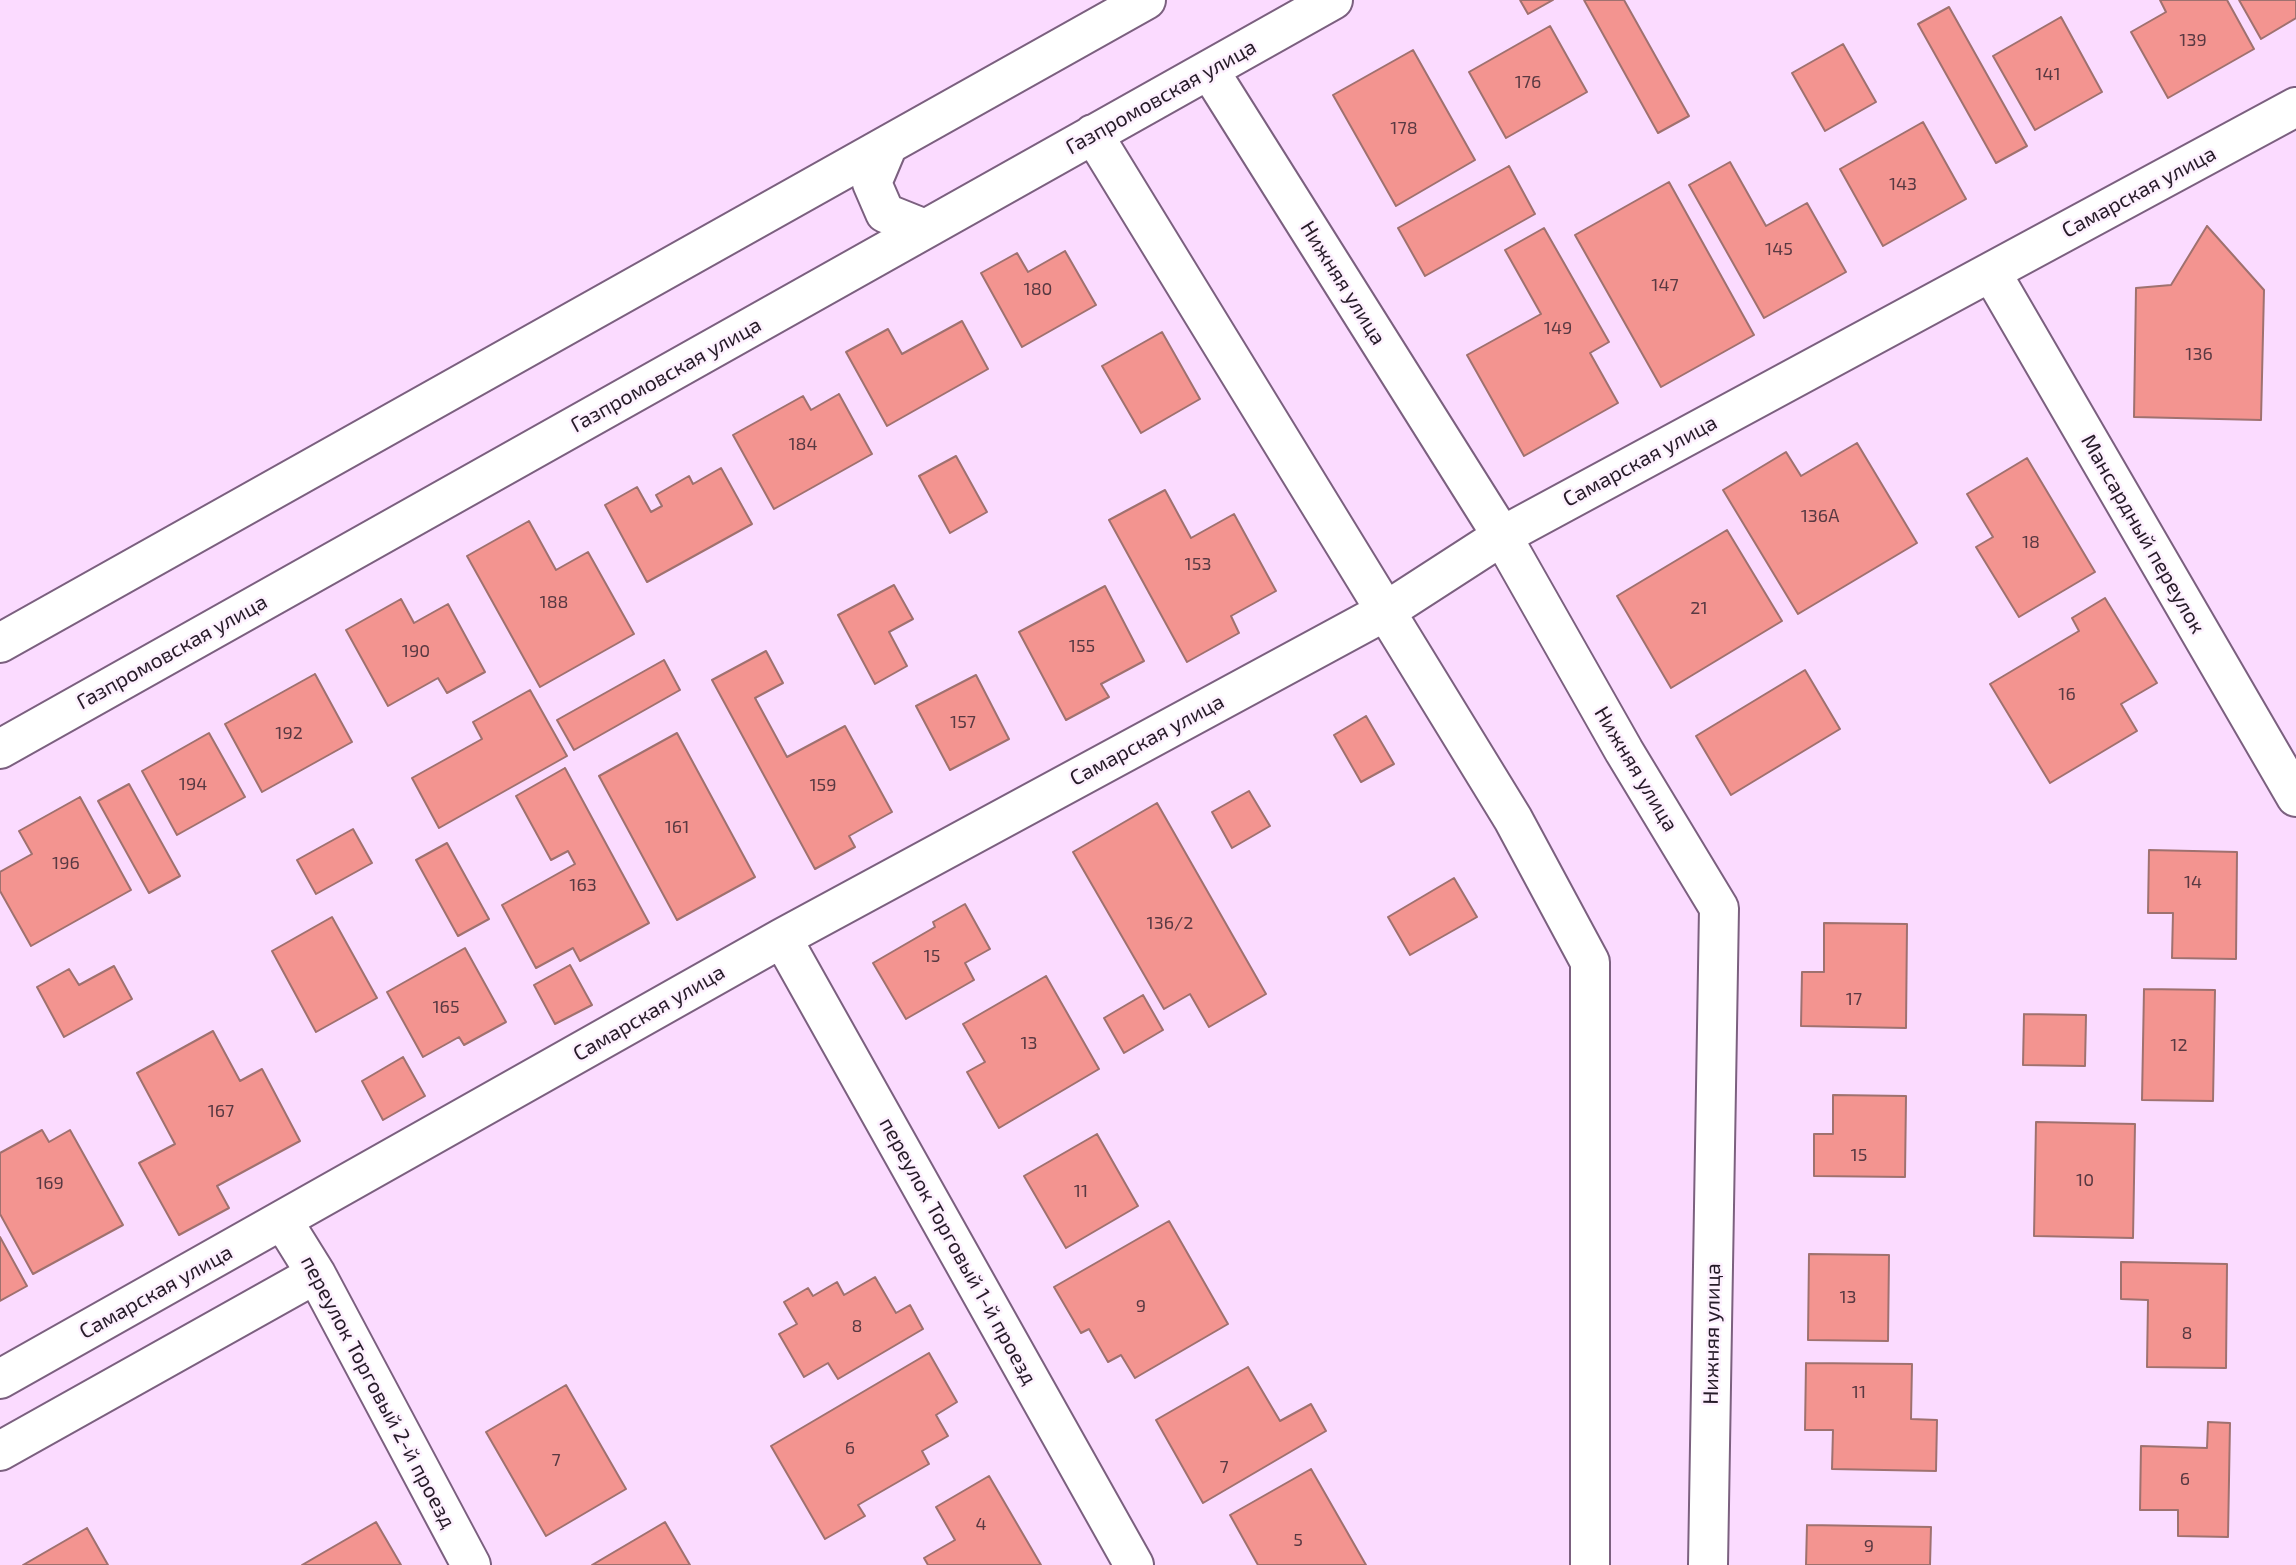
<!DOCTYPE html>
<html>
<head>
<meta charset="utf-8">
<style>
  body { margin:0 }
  canvas { display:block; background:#fbdbff }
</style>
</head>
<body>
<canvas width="2296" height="1565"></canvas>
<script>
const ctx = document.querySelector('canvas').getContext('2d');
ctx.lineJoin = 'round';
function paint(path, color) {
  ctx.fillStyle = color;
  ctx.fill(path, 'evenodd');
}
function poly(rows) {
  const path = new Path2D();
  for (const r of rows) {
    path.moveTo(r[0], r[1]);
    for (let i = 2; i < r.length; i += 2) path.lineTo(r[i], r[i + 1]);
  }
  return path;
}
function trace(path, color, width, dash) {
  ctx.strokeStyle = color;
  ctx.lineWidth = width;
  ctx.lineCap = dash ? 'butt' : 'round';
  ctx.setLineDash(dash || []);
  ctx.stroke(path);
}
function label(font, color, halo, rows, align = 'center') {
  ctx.font = font + ' "Exo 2",sans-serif';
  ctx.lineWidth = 5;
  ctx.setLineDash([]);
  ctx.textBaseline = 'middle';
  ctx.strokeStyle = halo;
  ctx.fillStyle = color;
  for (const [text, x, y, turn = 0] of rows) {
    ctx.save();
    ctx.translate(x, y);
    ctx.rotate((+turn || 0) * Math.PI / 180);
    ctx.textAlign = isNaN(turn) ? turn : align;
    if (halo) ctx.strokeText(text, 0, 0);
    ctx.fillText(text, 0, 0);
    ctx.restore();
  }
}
const building = poly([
  [1520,0,1553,0,1528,14,1520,0],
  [1584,0,1624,0,1689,116,1658,133,1584,0],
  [2160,0,2227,0,2254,49,2168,98,2131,32,2166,12,2160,0],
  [2239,0,2296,0,2296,18,2261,39,2239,0],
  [1949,7,2027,146,1996,163,1918,24,1949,7],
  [2061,17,2102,92,2035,130,1993,56,2061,17],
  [1550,26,1587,92,1506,138,1469,72,1550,26],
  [1843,44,1876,102,1825,131,1792,73,1843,44],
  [1413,50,1475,160,1396,206,1333,95,1413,50],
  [1923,122,1966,199,1883,246,1840,169,1923,122],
  [1730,162,1766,226,1807,203,1846,272,1764,318,1689,185,1730,162],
  [1509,166,1535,214,1425,276,1398,228,1509,166],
  [1669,182,1754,335,1661,387,1575,235,1669,182],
  [2207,226,2264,290,2261,420,2134,417,2136,288,2171,285,2207,226],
  [1544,228,1609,342,1590,353,1618,403,1524,456,1467,355,1541,314,1505,250,1544,228],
  [1065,251,1096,305,1022,347,981,273,1017,253,1028,272,1065,251],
  [962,321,988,369,887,426,846,352,888,329,902,354,962,321],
  [1162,332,1200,399,1141,433,1102,366,1162,332],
  [839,394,872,454,774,509,733,435,803,396,811,410,839,394],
  [1857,443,1917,543,1798,614,1723,490,1786,452,1801,476,1857,443],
  [956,456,987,512,950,533,919,476,956,456],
  [2027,458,2095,572,2019,617,1976,547,1993,537,1967,494,2027,458],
  [721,468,752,524,647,582,605,505,637,487,651,512,662,506,656,495,689,476,693,484,721,468],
  [1165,490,1191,538,1234,514,1276,591,1231,616,1239,633,1187,662,1109,520,1165,490],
  [529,521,556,570,588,552,634,634,540,687,467,556,529,521],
  [1727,530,1782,621,1671,688,1617,596,1727,530],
  [894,585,913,619,889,632,907,666,875,684,838,615,894,585],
  [1105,586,1144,661,1101,684,1109,697,1066,720,1019,632,1105,586],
  [2105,598,2157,683,2121,704,2137,731,2050,783,1990,684,2079,631,2072,618,2105,598],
  [401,599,414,623,448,604,485,672,447,693,438,678,388,706,346,630,401,599],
  [766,651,783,683,755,698,787,757,845,726,892,812,849,836,855,847,815,869,712,680,766,651],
  [664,660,680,690,574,750,557,720,664,660],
  [1805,670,1840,729,1731,795,1696,736,1805,670],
  [315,674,352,742,262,792,225,724,315,674],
  [976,675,1009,739,950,770,916,706,976,675],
  [530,690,567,756,439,828,412,778,482,739,473,722,530,690],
  [1366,716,1394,764,1361,782,1334,735,1366,716],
  [209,733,245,797,177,835,142,771,209,733],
  [677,733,755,877,677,920,599,776,677,733],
  [565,768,649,923,580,961,573,948,536,968,502,905,575,864,568,851,551,860,516,796,565,768],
  [129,784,180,876,149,893,98,801,129,784],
  [1249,791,1270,826,1232,848,1212,812,1249,791],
  [80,797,131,890,31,946,0,891,0,872,32,854,19,831,80,797],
  [1157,803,1266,994,1209,1027,1190,994,1164,1009,1073,852,1157,803],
  [353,829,372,863,316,894,297,860,353,829],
  [447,843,489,919,458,936,416,860,447,843],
  [2149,850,2237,852,2236,959,2172,958,2173,913,2148,913,2149,850],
  [1454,878,1477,917,1410,955,1388,917,1454,878],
  [965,904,990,949,965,963,974,980,906,1019,873,963,935,927,933,922,965,904],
  [332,917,377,998,316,1032,272,951,332,917],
  [1824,923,1907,924,1906,1028,1801,1026,1802,972,1824,972,1824,923],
  [465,948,506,1022,464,1045,459,1037,423,1057,387,992,465,948],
  [570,965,592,1005,555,1024,534,985,570,965],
  [114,966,132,999,64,1037,37,987,69,969,79,985,114,966],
  [1046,976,1099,1069,999,1128,967,1072,985,1062,963,1024,1046,976],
  [2144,989,2215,990,2213,1101,2142,1100,2144,989],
  [1143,995,1163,1030,1124,1053,1104,1018,1143,995],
  [2024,1014,2086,1015,2085,1066,2023,1065,2024,1014],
  [213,1031,240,1081,262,1069,300,1141,217,1186,229,1208,179,1235,139,1163,175,1144,137,1073,213,1031],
  [403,1057,425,1096,383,1120,362,1081,403,1057],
  [1833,1095,1906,1096,1905,1177,1814,1176,1814,1134,1833,1134,1833,1095],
  [2036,1122,2135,1124,2133,1238,2034,1236,2036,1122],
  [42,1130,49,1142,70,1130,123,1225,33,1274,0,1214,0,1153,42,1130],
  [1097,1134,1138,1206,1066,1248,1024,1176,1097,1134],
  [1169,1221,1228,1324,1135,1378,1121,1355,1108,1362,1089,1329,1081,1333,1054,1287,1169,1221],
  [0,1237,27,1286,0,1301,0,1237],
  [1809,1254,1889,1255,1888,1341,1808,1340,1809,1254],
  [2121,1262,2227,1264,2226,1368,2147,1367,2148,1300,2121,1299,2121,1262],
  [875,1277,896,1313,910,1305,923,1329,838,1379,828,1363,804,1377,779,1334,797,1324,784,1302,808,1288,813,1296,837,1282,844,1295,875,1277],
  [929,1353,957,1402,936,1415,948,1436,922,1451,929,1464,858,1505,865,1516,825,1539,771,1446,929,1353],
  [1806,1363,1912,1364,1911,1419,1937,1420,1936,1471,1832,1469,1833,1430,1805,1430,1806,1363],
  [1248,1367,1280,1421,1311,1404,1326,1431,1203,1503,1156,1420,1248,1367],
  [566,1385,626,1489,546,1536,486,1432,566,1385],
  [2208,1422,2230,1423,2228,1537,2178,1536,2178,1510,2140,1510,2141,1446,2207,1448,2208,1422],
  [1311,1469,1366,1565,1258,1565,1230,1515,1311,1469],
  [989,1476,1041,1565,928,1565,924,1558,955,1540,936,1507,989,1476],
  [376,1522,401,1565,302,1565,376,1522],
  [665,1522,690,1565,592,1565,665,1522],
  [1807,1525,1931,1527,1930,1565,1806,1565,1807,1525],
  [87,1528,108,1565,23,1565,87,1528]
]);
paint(building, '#f39490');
trace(building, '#9f716f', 2);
const minor = poly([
  [1209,70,1502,536,1624,751,1719,908,1708,1565],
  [1093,134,1513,819,1590,962,1590,1565],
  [888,145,872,183,885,213,925,229],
  [1991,272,2296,797],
  [0,643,1146,0],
  [0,749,1333,0],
  [782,938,1134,1565],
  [283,1221,316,1274,471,1565],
  [0,1379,782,938,1386,611,1502,536,2296,107],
  [0,1451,316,1274]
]);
trace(minor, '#7b607f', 42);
trace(minor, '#fff', 38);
label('18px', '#593942', null, [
  ["139",2193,40],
  ["141",2048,74],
  ["176",1528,82],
  ["178",1404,128],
  ["143",1903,184],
  ["145",1779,249],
  ["147",1665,285],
  ["180",1038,289],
  ["149",1558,328],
  ["136",2199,354],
  ["184",803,444],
  ["136А",1820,516],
  ["18",2031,542],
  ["153",1198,564],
  ["188",554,602],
  ["21",1699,608],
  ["155",1082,646],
  ["190",416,651],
  ["16",2067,694],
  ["157",963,722],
  ["192",289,733],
  ["194",193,784],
  ["159",823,785],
  ["161",677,827],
  ["196",66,863],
  ["14",2193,882],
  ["163",583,885],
  ["136/2",1170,923],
  ["15",932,956],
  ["17",1854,999],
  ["165",446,1007],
  ["13",1029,1043],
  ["12",2179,1045],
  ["167",221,1111],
  ["15",1859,1155],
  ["10",2085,1180],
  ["169",50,1183],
  ["11",1081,1191],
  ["13",1848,1297],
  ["9",1141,1306],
  ["8",857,1326],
  ["8",2187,1333],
  ["11",1859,1392],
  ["6",850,1448],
  ["7",556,1460],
  ["7",1224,1467],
  ["6",2185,1479],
  ["4",981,1524],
  ["5",1298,1540],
  ["9",1869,1546]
]);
label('21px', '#261b28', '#fdf0fe', [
  ["Газпромовская улица",1161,97,-29],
  ["Самарская улица",2139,192,-28],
  ["Нижняя улица",1343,283,58],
  ["Газпромовская улица",666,375,-29],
  ["Самарская улица",1640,461,-28],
  ["Мансардный переулок",2143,534,60],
  ["Газпромовская улица",172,652,-29],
  ["Самарская улица",1147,740,-28],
  ["Нижняя улица",1636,769,59],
  ["Самарская улица",649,1013,-30],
  ["переулок Торговый 1-й проезд",958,1251,61],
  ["Самарская улица",156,1292,-29],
  ["Нижняя улица",1712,1334,-89],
  ["переулок Торговый 2-й проезд",378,1392,62]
]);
</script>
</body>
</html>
